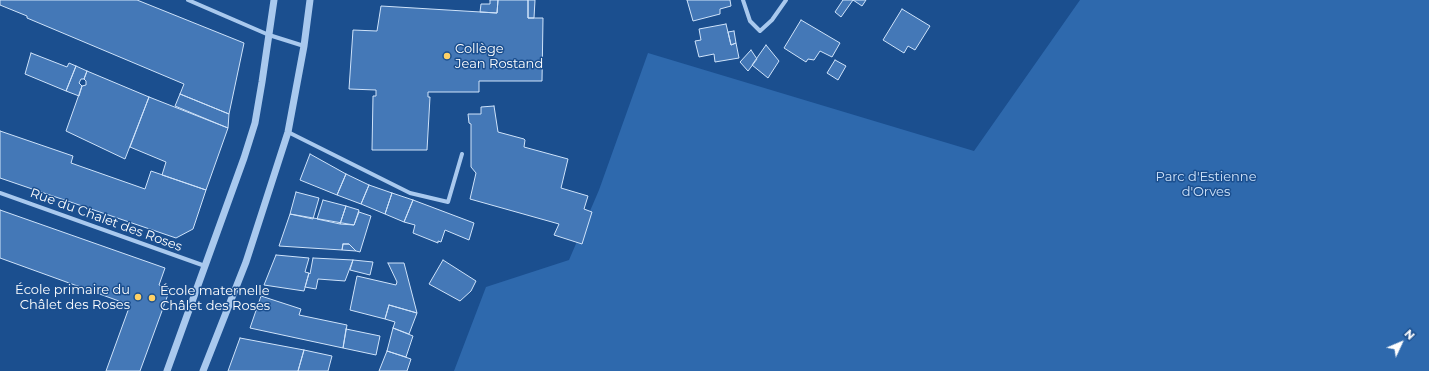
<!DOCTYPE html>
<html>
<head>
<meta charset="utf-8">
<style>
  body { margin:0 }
  #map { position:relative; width:1429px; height:371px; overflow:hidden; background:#1b4f8f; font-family:Montserrat,sans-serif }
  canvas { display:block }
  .north { position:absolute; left:1381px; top:323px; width:40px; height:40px; -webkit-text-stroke:3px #1b4f8f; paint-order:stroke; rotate:46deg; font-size:11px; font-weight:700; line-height:16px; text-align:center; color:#fff }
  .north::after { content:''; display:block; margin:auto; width:14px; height:18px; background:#fff; clip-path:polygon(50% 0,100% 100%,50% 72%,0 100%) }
</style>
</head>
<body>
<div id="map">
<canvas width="1429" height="371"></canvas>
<div class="north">N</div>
</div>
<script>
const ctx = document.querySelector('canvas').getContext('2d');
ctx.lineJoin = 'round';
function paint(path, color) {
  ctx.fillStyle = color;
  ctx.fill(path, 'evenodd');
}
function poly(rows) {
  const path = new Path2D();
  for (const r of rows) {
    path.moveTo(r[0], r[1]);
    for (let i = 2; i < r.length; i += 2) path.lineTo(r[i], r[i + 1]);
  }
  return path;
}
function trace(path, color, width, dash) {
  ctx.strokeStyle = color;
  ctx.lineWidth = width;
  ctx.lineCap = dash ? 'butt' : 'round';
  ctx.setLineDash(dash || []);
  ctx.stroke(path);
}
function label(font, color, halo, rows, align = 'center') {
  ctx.font = font + ' Montserrat,sans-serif';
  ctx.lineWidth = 3;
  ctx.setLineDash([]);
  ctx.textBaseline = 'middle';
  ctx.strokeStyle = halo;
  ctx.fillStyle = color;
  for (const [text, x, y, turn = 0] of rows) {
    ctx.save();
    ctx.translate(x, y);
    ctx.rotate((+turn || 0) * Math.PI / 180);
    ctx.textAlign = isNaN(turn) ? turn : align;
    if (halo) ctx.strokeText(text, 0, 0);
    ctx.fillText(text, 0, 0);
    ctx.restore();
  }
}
paint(poly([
  [1080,0,1429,0,1429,371,454,371,486,287,569,260,599,190,648,53,974,151]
]), '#2e69ad');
const building = poly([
  [0,0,137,0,244,43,229,114,180,94,184,84,27,18,27,16,0,5,0,0],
  [490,0,498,0,497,13,480,12,481,4,490,4,490,0],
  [498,0,528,0,528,18,543,18,542,81,479,81,479,92,428,92,428,97,430,97,427,150,372,150,373,96,376,96,376,90,349,89,353,30,377,31,381,6,497,13,498,0],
  [528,0,535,0,534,18,528,18,528,0],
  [687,0,730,0,731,6,720,9,720,14,693,21,687,0],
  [843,0,853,0,841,17,835,12,843,0],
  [853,0,866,0,862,6,853,0],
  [902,9,930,26,915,50,908,46,904,53,883,40,902,9],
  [801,20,840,43,832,57,820,51,814,60,808,59,806,62,784,48,801,20],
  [726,24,731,45,736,43,739,58,715,62,714,54,699,57,695,41,701,40,699,29,726,24],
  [734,31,736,43,731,45,728,32,734,31],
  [766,45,779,61,768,78,752,65,766,45],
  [751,50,757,59,748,71,740,62,751,50],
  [31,53,67,67,69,63,76,66,66,91,25,74,31,53],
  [835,60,846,66,838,80,827,73,835,60],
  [76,66,87,71,84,79,81,79,79,83,82,86,79,96,66,91,76,66],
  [87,71,149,97,125,159,66,131,82,86,86,85,86,81,84,79,87,71],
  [180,94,229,114,228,128,175,106,180,94],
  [149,97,228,128,206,190,162,175,166,162,130,147,149,97],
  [494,106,498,132,524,139,525,140,524,147,568,159,561,188,588,196,584,209,592,212,582,244,554,235,559,224,470,199,476,173,471,167,471,124,469,123,468,114,481,114,481,107,494,106],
  [0,131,73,156,71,163,145,189,151,171,206,190,193,229,176,238,0,178,0,131],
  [310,154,346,174,337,195,300,180,310,154],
  [346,174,369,185,361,204,337,195,346,174],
  [369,185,392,193,385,214,361,204,369,185],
  [296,192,319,198,313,219,290,214,296,192],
  [392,193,413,200,404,222,385,214,392,193],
  [323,200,346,206,340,224,317,219,323,200],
  [413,200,474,223,469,240,445,230,441,242,438,241,438,243,413,233,415,225,404,222,413,200],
  [346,206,359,210,354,225,340,224,346,206],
  [0,210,165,268,159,285,170,289,140,371,106,371,130,305,0,258,0,210],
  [359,212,371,216,360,252,356,251,349,244,343,244,342,250,279,246,290,214,354,225,359,212],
  [343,244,349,244,356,251,342,250,343,244],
  [276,255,309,258,305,272,309,273,304,291,264,285,276,255],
  [313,258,353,260,345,281,318,279,316,289,305,287,309,273,310,274,313,258],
  [353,260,373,262,370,275,350,270,353,260],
  [443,260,476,281,471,291,460,301,429,284,443,260],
  [388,263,404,263,417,313,389,305,385,319,350,310,357,276,396,285,397,282,388,263],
  [261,296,301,309,299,315,347,325,343,348,250,328,261,296],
  [389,305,417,313,409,334,393,328,395,322,385,319,389,305],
  [393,328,413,336,406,357,387,351,393,328],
  [346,329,380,336,376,355,343,348,346,329],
  [240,338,304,350,298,371,228,371,240,338],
  [304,350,332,356,328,371,298,371,304,350],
  [387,351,411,359,407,371,379,371,387,351]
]);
paint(building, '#4478b7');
trace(building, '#cfe3fa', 1);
trace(poly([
  [188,0,269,35,304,46],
  [743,0,750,21,760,31,772,20,786,0],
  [288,132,410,193,448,202,462,154],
  [0,193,205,266]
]), '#a9c9ee', 4);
trace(poly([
  [167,371,244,158,255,123,262,82,274,0],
  [203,371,246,262,288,132,304,46,310,0]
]), '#a9c9ee', 7);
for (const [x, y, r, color] of [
  [447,56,4,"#ffd166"],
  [138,297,4,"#ffd166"],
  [152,298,4,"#ffd166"]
]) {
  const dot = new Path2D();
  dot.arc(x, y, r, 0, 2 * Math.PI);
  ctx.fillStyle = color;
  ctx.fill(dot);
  trace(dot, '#1b4f8f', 1.5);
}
label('13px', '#fff', '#1b4f8f', [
  ["Collège",455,49],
  ["Jean Rostand",455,64],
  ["École primaire du",130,290,"right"],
  ["Châlet des Roses",130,305,"right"],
  ["École maternelle",160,291],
  ["Châlet des Roses",160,306]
], 'left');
label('13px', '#cfe3fa', '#1b4f8f', [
  ["Parc d'Estienne",1206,177],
  ["d'Orves",1206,192]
]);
label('13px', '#fff', '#1b4f8f', [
  ["Rue du Chalet des Roses",106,220,20]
]);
</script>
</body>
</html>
